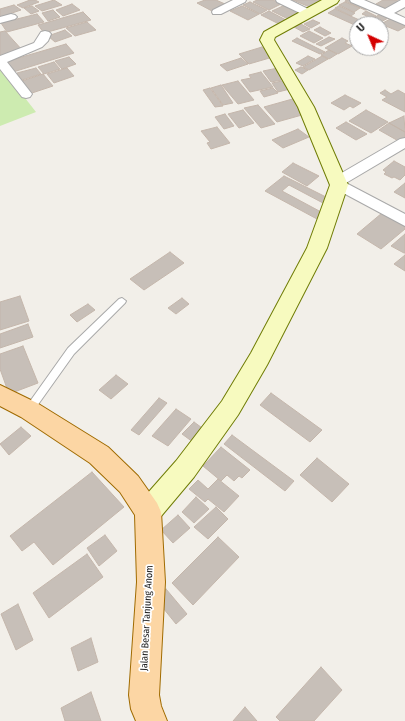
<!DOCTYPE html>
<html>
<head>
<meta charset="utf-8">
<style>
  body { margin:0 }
  #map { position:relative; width:405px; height:721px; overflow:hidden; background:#f2efe9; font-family:"Fira Sans Condensed",sans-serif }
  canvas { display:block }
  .north { position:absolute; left:349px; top:16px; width:40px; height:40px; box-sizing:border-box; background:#fff; border:1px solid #a7a7a7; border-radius:50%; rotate:316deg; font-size:11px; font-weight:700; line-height:16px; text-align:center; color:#222 }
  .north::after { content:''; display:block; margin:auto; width:14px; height:18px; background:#d40000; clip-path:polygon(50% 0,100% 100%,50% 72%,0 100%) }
</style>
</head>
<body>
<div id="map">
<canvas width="405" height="721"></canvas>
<div class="north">U</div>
</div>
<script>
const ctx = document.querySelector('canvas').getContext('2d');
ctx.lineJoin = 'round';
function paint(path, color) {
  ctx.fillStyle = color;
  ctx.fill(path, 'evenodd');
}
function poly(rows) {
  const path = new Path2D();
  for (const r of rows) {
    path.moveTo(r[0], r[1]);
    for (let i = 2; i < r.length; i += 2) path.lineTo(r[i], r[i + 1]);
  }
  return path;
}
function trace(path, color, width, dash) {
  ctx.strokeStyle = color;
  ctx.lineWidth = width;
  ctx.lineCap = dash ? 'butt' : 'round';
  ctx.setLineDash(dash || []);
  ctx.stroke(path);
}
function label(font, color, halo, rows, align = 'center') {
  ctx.font = font + ' "Fira Sans Condensed",sans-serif';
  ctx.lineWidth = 3.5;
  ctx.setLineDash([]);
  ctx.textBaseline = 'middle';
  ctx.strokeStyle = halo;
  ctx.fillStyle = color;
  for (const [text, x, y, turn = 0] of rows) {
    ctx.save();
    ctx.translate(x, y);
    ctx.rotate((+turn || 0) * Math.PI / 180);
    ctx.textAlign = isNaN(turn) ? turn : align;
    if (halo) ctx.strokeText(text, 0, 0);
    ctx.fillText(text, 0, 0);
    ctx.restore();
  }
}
paint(poly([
  [0,66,36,112,0,126]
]), '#cdebb0');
const building = poly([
  [30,0,35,0,39,2,23,8,17,5,30,0],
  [54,0,62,5,42,11,35,6,54,0],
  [205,0,216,0,225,4,212,11,197,3,205,0],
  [257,0,273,0,281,4,269,10,253,2,257,0],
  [293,0,328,0,312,8,293,0],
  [347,0,354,0,370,7,365,10,345,1,347,0],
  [383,0,396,0,402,3,390,10,376,4,383,0],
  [250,2,267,10,260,14,243,5,250,2],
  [345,2,360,8,354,12,339,5,345,2],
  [72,4,80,10,63,16,56,10,72,4],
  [14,5,21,10,0,17,0,9,14,5],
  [285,5,303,13,290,20,272,11,285,5],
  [32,6,39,11,31,14,24,8,32,6],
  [242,6,259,14,248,20,230,11,242,6],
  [339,6,355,13,351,16,335,8,339,6],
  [335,9,366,23,357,24,357,26,328,13,335,9],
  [53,10,60,17,48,21,42,13,53,10],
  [269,11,286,20,279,24,261,15,269,11],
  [366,11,376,16,372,18,362,14,366,11],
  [83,12,91,20,44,33,38,25,83,12],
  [382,13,390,17,379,23,372,19,382,13],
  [37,14,44,22,7,32,1,23,37,14],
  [392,18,405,24,405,27,398,31,381,24,392,18],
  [313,20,320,23,311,28,304,24,313,20],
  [87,22,96,30,75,36,66,28,87,22],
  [301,24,310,29,303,32,294,27,301,24],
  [320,27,331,33,325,36,314,30,320,27],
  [65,30,72,36,55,42,48,36,65,30],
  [5,31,23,51,3,57,0,54,0,32,5,31],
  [309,31,323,38,314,43,300,36,309,31],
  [329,37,335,39,321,46,316,44,329,37],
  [297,38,325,52,320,54,292,41,297,38],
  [342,38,348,41,345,43,352,46,338,54,325,48,342,38],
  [66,44,74,53,13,72,5,62,66,44],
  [262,47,273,57,249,64,239,54,262,47],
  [329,50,337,54,329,59,321,55,329,50],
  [308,56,315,59,303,66,296,63,308,56],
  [322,56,328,59,309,70,303,67,322,56],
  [69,57,76,64,62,69,55,61,69,57],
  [241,58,248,64,227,71,220,65,241,58],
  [54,62,60,69,44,74,38,67,54,62],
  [301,67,308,70,302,74,295,70,301,67],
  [36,68,41,74,22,80,17,73,36,68],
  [67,68,74,76,54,83,47,74,67,68],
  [278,68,287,79,271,82,263,71,278,68],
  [261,72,273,87,250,92,241,80,251,78,249,75,261,72],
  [43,74,53,86,29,94,19,82,43,74],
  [287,80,294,88,278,92,272,83,287,80],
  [238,81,254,100,238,104,222,85,238,81],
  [221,85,233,103,223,105,211,88,221,85],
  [210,88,223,106,215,107,203,90,210,88],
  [273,88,278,93,264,97,260,91,273,88],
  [385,90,391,94,398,90,405,94,405,112,382,100,387,97,380,93,385,90],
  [345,95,361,103,353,108,350,106,344,110,331,103,345,95],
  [296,98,301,109,298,110,302,115,277,122,264,107,296,98],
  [258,105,275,124,261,128,244,108,258,105],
  [243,110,254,123,239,128,228,114,243,110],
  [366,110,388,122,371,133,349,121,366,110],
  [225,114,234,126,224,129,215,117,225,114],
  [404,116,405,132,389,123,404,116],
  [346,122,367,134,356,140,336,128,346,122],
  [389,123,405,132,405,141,402,143,379,130,389,123],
  [217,127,230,143,211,149,207,143,210,142,201,131,217,127],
  [298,129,309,137,283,148,272,140,298,129],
  [394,161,405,167,405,175,400,180,394,177,392,178,384,174,386,172,383,170,394,161],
  [293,163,319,176,307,186,282,172,293,163],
  [284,176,328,198,323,203,289,185,282,191,323,213,317,219,265,191,284,176],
  [405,183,405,198,394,192,405,183],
  [382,213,405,227,405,229,381,249,357,234,382,213],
  [405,234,405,253,404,253,391,246,405,234],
  [170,252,184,263,144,290,130,279,170,252],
  [405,255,405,271,394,264,405,255],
  [20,296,29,321,0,330,0,302,20,296],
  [182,298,189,304,176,314,168,308,182,298],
  [88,304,95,310,77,322,70,315,88,304],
  [28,324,33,337,0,348,0,334,28,324],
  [23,346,38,383,9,394,0,369,0,354,23,346],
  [116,375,128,384,111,399,99,390,116,375],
  [271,393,322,430,310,442,260,405,271,393],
  [159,398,167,403,139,435,131,430,159,398],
  [176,409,191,419,168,446,152,436,176,409],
  [194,422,209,433,197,445,182,434,194,422],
  [21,427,31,436,9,455,0,444,21,427],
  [232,435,294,481,285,491,224,444,232,435],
  [221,447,250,470,242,478,239,476,234,481,227,475,221,481,203,466,221,447],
  [317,458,349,484,332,502,300,475,317,458],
  [92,472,124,507,53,565,34,542,22,551,10,536,92,472],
  [218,479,239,496,224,512,208,499,205,502,189,489,198,480,208,489,218,479],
  [196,497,209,509,194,523,182,512,196,497],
  [216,507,228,519,208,539,194,527,216,507],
  [178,515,190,528,173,543,161,530,178,515],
  [105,535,117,551,99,566,87,548,105,535],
  [218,537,239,557,193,605,172,583,218,537],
  [87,554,103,577,49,618,33,593,87,554],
  [166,589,187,614,176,624,155,598,166,589],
  [18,604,33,640,16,650,1,614,18,604],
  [91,638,98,662,78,671,71,648,91,638],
  [321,667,342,690,314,721,280,721,276,717,321,667],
  [91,692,101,721,65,721,61,708,91,692],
  [245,707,257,721,233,721,245,707]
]);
paint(building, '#c7bfb8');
trace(building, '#c4b6ab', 1);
const lane = poly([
  [122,298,126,301,125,303,74,354,32,413,29,414,26,413,24,410,26,407,68,348,119,299,122,298]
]);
const street = poly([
  [233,0,246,0,245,2,221,14,213,14,212,12,213,10,233,0],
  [276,0,290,0,312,11,314,13,308,16,304,15,277,2,276,0],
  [350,0,364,0,385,9,401,0,405,0,405,7,394,13,405,18,405,25,351,2,350,0],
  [11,14,15,15,17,17,15,19,0,23,0,17,11,14],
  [45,31,49,32,51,34,48,41,42,47,7,62,32,94,30,97,26,98,22,97,0,69,0,56,34,43,41,32,45,31],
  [405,138,405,148,346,183,405,214,405,226,334,188,331,181,333,178,400,139,405,138]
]);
const secondary = poly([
  [322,0,339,0,337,3,275,37,274,40,314,107,348,185,327,248,267,365,238,415,194,477,157,521,148,524,139,521,135,512,139,503,176,461,222,401,251,353,307,248,330,185,298,107,260,40,264,32,322,0]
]);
const primary = poly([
  [0,385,37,403,108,447,138,476,157,503,161,512,165,582,159,695,161,706,167,721,136,721,131,709,129,695,137,582,135,515,120,492,90,463,21,417,0,406,0,385]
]);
trace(lane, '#a9a9a9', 2);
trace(street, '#a9a9a9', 2);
trace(secondary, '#707d05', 2);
trace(primary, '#a06b00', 2);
paint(lane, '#fff');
paint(street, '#fff');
paint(secondary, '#f7fabf');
paint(primary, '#fcd6a4');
label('10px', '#222', '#fff', [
  ["Jalan Besar Tanjung Anom",147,618,-87]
]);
</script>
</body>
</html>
